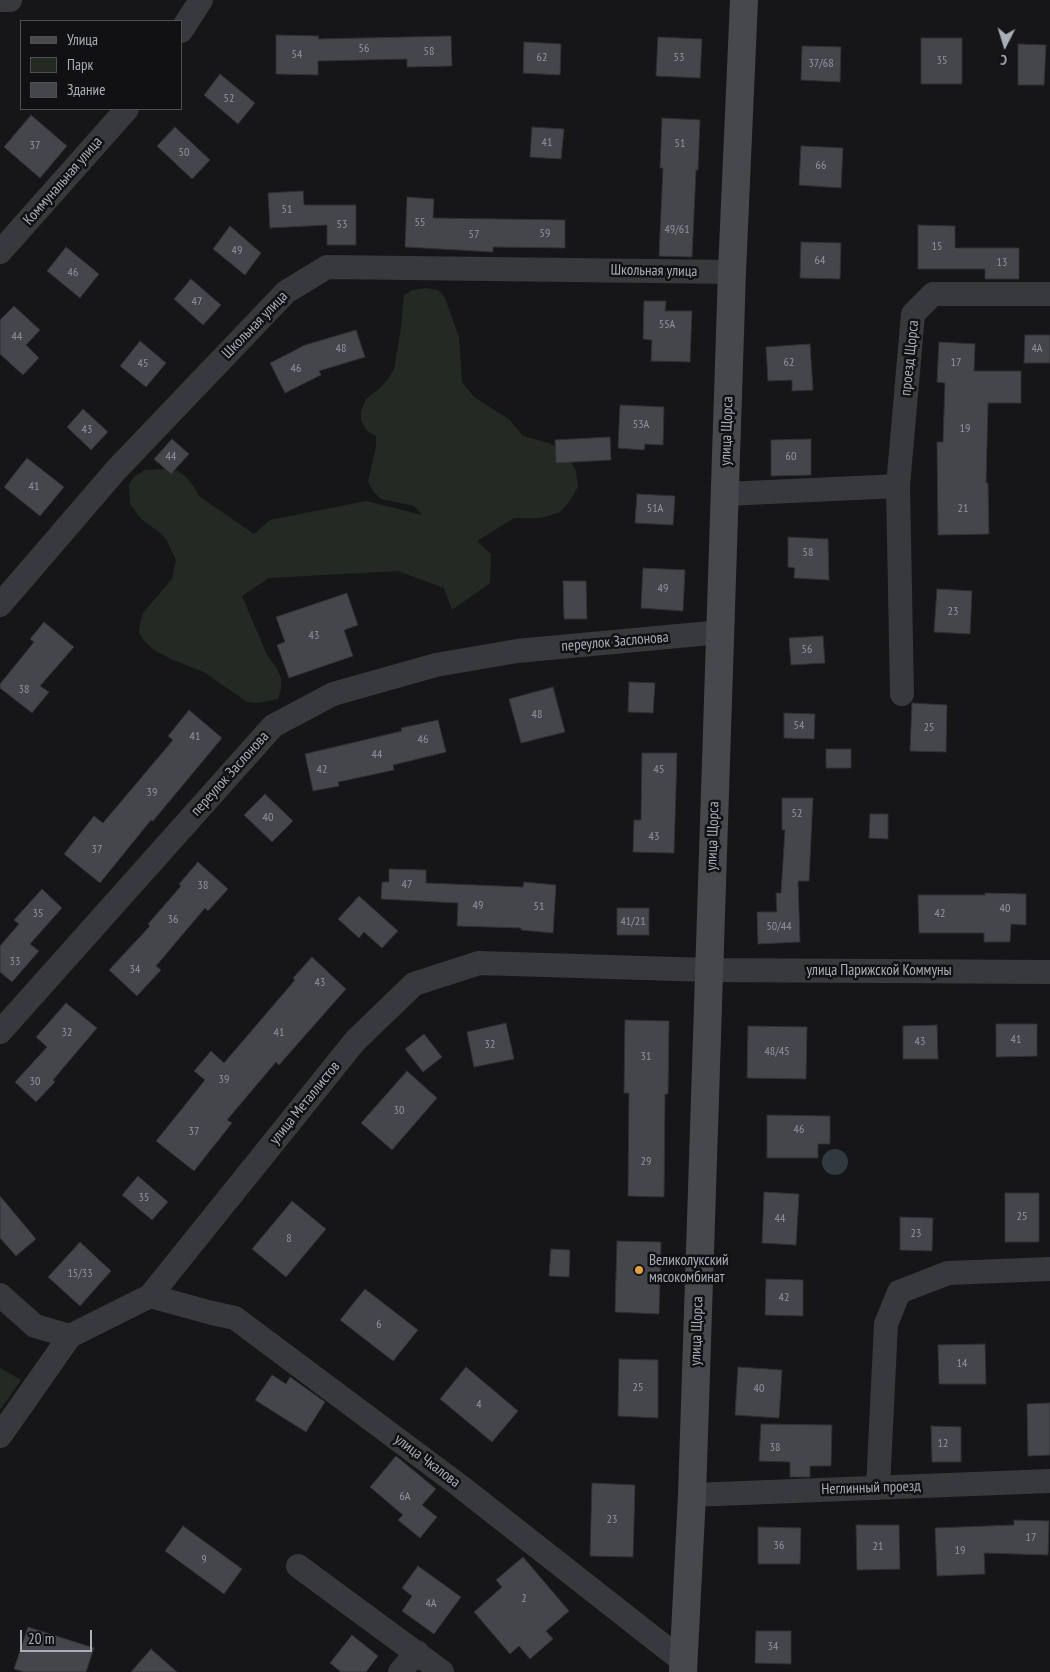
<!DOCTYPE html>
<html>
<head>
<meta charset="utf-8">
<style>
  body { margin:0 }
  #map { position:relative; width:1050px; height:1672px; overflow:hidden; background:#161618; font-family:"PT Sans Narrow",sans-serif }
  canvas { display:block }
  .legend { position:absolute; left:20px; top:20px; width:162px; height:90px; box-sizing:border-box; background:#111113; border:1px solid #4e5055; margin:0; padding:6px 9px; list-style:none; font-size:15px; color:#a9afb7 }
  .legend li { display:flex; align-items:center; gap:10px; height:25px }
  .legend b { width:25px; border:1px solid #4e5055 }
  .north { position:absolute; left:980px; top:20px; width:50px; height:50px; -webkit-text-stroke:4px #111113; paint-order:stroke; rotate:185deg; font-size:14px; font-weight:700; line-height:20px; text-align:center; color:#a9afb7 }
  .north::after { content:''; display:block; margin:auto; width:18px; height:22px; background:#a9afb7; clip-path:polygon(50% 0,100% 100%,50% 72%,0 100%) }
  .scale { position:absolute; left:20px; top:1630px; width:72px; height:22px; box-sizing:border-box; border:2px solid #a9afb7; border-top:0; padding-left:6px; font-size:15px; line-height:18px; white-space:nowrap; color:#a9afb7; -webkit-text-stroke:4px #111113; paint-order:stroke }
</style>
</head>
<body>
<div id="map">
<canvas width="1050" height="1672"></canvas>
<ul class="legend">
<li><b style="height:6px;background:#46484c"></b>Улица</li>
<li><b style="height:14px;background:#232a23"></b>Парк</li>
<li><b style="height:14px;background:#45464b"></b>Здание</li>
</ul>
<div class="north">С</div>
<div class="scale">20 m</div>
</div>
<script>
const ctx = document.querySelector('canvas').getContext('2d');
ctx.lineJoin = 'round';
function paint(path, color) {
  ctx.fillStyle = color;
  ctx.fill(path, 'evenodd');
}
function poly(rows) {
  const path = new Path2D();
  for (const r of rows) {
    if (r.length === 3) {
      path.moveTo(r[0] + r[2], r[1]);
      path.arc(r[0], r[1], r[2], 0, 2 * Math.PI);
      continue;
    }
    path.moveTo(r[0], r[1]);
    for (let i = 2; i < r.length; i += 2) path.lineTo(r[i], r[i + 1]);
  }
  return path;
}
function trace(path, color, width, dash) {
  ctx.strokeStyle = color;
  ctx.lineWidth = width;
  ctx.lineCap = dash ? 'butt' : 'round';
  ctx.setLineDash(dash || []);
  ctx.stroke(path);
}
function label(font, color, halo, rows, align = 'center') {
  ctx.font = font + ' "PT Sans Narrow",sans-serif';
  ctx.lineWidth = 5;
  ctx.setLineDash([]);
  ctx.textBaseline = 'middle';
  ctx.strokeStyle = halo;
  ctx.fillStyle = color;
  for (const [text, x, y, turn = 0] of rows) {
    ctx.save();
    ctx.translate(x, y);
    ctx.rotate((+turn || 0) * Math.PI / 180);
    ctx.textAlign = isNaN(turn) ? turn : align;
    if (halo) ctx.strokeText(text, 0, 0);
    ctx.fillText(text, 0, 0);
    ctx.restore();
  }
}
paint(poly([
  [425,288,438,290,445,298,459,337,462,382,474,397,510,420,523,436,549,443,565,451,576,471,578,487,569,502,560,512,541,518,514,518,477,541,491,554,490,583,452,610,444,588,398,571,269,578,242,596,267,655,276,667,281,678,281,689,278,699,258,703,247,702,204,672,171,659,154,650,144,641,139,633,140,623,143,613,172,579,176,560,166,539,159,532,141,519,130,504,129,484,135,476,145,470,168,469,178,471,187,478,194,487,199,496,254,534,270,520,366,501,422,515,414,506,381,499,373,491,368,482,376,447,376,436,366,430,361,420,361,411,366,399,381,387,388,379,394,369,401,328,404,295,412,290],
  [0,1368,21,1380,0,1410]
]), '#232a23');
paint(poly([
  [835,1162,13]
]), '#303a40');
const building = poly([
  [276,35,319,36,318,39,451,36,452,66,407,67,407,59,318,61,318,75,276,74,276,35],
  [658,37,702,39,700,78,656,76,658,37],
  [921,38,962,38,962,84,921,84,921,38],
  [524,42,561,44,560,75,523,73,524,42],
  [1018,44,1046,45,1044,85,1018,85,1018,44],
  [802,46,841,47,840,82,801,80,802,46],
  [220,74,255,103,238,124,204,95,220,74],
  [31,115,67,146,40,178,4,147,31,115],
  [662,118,700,120,698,170,696,170,692,257,659,256,663,168,660,168,662,118],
  [175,127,210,160,192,179,157,146,175,127],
  [532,127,564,129,561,159,530,157,532,127],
  [801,146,843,148,841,188,799,185,801,146],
  [303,191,304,205,356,205,356,245,327,245,327,225,270,228,268,193,303,191],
  [407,197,434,199,433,218,565,220,565,248,493,247,493,252,405,247,407,197],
  [918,225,955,226,955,248,1019,248,1019,279,985,279,985,269,918,269,918,225],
  [230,226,261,253,245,275,213,249,230,226],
  [801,242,841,243,840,279,800,278,801,242],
  [66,247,99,274,80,298,47,271,66,247],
  [191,279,221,305,203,325,174,299,191,279],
  [644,301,666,301,665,311,692,311,690,362,651,361,652,340,643,339,644,301],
  [14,306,40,330,26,345,39,358,23,375,0,354,0,320,14,306],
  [356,330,365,357,319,371,321,375,285,393,270,363,305,345,356,330],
  [1025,335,1050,335,1050,363,1024,363,1025,335],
  [140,341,166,363,146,387,120,366,140,341],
  [939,342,975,344,974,371,1021,371,1021,403,988,403,986,483,988,483,989,534,938,535,937,442,943,442,945,383,937,382,939,342],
  [810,344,813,390,792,391,792,380,768,381,766,347,810,344],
  [620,405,664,407,663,445,645,444,644,450,618,448,620,405],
  [83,409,108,432,91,450,67,427,83,409],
  [610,437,611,460,556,463,555,440,610,437],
  [172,439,189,454,171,474,154,459,172,439],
  [811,439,811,475,771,476,771,440,811,439],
  [27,458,64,487,40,516,4,487,27,458],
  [637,494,675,496,673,525,635,523,637,494],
  [788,537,828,539,829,580,794,578,795,568,788,567,788,537],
  [643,568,685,570,683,611,641,608,643,568],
  [563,581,586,581,587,619,564,619,563,581],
  [937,589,972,591,970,634,934,632,937,589],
  [347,593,358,625,344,630,353,656,289,678,277,645,285,642,276,617,347,593],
  [44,622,74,647,40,686,49,692,32,713,0,688,0,684,34,642,30,639,44,622],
  [823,636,825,663,791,665,789,638,823,636],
  [629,682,655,683,653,713,628,712,629,682],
  [553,687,565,732,521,743,509,699,553,687],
  [912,703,947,705,946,752,910,751,912,703],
  [189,710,222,738,153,821,151,820,100,883,64,854,94,816,103,823,173,740,168,736,189,710],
  [784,713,815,714,814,739,784,738,784,713],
  [438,720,446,752,393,765,394,770,338,782,339,786,313,791,305,754,402,731,401,728,438,720],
  [826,749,851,749,851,768,826,768,826,749],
  [642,753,677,753,674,853,633,852,634,820,641,820,642,753],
  [265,794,293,821,272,842,244,815,265,794],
  [782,798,813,798,809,881,798,881,800,942,758,944,757,912,777,912,776,893,781,893,785,830,782,830,782,798],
  [870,814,888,814,888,839,869,838,870,814],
  [198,862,228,889,208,911,205,908,156,966,161,970,137,996,109,970,150,926,148,924,181,886,179,884,198,862],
  [389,869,426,870,426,883,523,887,524,882,556,885,553,933,521,930,521,928,457,926,458,903,381,899,382,882,389,882,389,869],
  [42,889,62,908,30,944,39,951,12,982,0,972,0,946,19,924,14,920,42,889],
  [985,893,1026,894,1026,925,1011,924,1010,942,984,942,984,933,919,933,918,895,985,895,985,893],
  [359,896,398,931,382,948,364,932,359,938,338,919,359,896],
  [617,908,649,908,649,935,617,935,617,908],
  [312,957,346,989,279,1065,276,1062,227,1120,232,1123,194,1171,156,1141,205,1080,194,1071,211,1051,224,1063,295,980,293,978,312,957],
  [66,1003,97,1028,53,1080,55,1082,36,1102,15,1082,47,1047,36,1037,66,1003],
  [625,1020,669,1021,668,1094,665,1094,664,1197,628,1196,629,1093,624,1093,625,1020],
  [506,1023,514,1059,474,1067,467,1032,506,1023],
  [996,1024,1037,1024,1037,1056,996,1057,996,1024],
  [937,1025,938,1059,903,1059,903,1026,937,1025],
  [748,1026,807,1027,806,1079,747,1078,748,1026],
  [424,1034,442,1057,423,1072,405,1049,424,1034],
  [407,1071,437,1098,392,1150,361,1123,407,1071],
  [767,1115,830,1116,830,1144,818,1144,818,1158,767,1158,767,1115],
  [138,1176,168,1202,152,1220,122,1195,138,1176],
  [764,1192,799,1194,796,1245,762,1243,764,1192],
  [1005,1193,1039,1193,1039,1242,1005,1242,1005,1193],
  [0,1196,36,1239,16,1256,0,1238,0,1196],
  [292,1201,326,1229,286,1277,252,1249,292,1201],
  [900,1217,933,1218,932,1251,900,1250,900,1217],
  [617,1241,661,1242,659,1314,615,1312,617,1241],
  [80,1242,111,1271,80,1306,48,1277,80,1242],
  [551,1249,570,1250,569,1277,549,1276,551,1249],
  [766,1279,803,1280,803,1316,765,1315,766,1279],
  [365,1289,418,1330,393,1361,340,1320,365,1289],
  [985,1344,986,1384,939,1384,938,1345,985,1344],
  [619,1359,658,1360,658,1418,618,1416,619,1359],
  [466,1367,518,1411,492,1442,440,1399,466,1367],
  [738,1367,782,1370,779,1418,735,1415,738,1367],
  [272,1375,286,1384,290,1377,325,1402,306,1432,255,1400,272,1375],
  [1050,1403,1050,1455,1028,1456,1027,1404,1050,1403],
  [761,1424,832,1425,831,1466,810,1466,810,1477,790,1477,790,1462,759,1461,761,1424],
  [931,1426,961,1427,961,1462,932,1462,931,1426],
  [396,1456,436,1489,422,1505,437,1517,420,1538,398,1520,403,1515,370,1487,396,1456],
  [592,1483,635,1485,633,1557,590,1556,592,1483],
  [1014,1520,1049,1521,1048,1555,984,1553,985,1574,937,1576,935,1528,1014,1525,1014,1520],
  [856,1525,899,1525,900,1569,857,1570,856,1525],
  [183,1526,242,1569,224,1594,165,1551,183,1526],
  [758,1527,801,1528,800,1564,758,1564,758,1527],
  [523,1557,569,1611,546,1631,553,1639,530,1659,519,1646,510,1654,474,1612,502,1587,496,1580,523,1557],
  [418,1566,461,1597,434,1634,402,1611,412,1596,402,1588,418,1566],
  [28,1627,94,1648,86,1672,24,1672,14,1669,28,1627],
  [756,1631,791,1631,791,1664,755,1663,756,1631],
  [352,1635,378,1656,366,1672,341,1672,330,1663,352,1635],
  [151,1649,177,1672,131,1672,151,1649]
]);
paint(building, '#45464b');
trace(building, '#303134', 1);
trace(poly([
  [0,0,10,0],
  [181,31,201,0],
  [0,252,127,109],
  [898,486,902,694],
  [726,494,898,486,913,314,933,294,1050,294],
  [0,605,117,469,286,292,327,267,732,272],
  [0,1032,273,726,333,694,436,665,517,651,721,632],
  [0,1295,35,1326,70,1336],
  [150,1296,212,1313,235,1318,460,1486,684,1662],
  [0,1436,70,1336,150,1296,355,1041,414,984,479,963,709,970,1050,972],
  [878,1488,886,1324,899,1292,948,1273,1050,1269],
  [692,1495,1050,1481],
  [298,1566,442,1672],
  [400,1672,417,1652]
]), '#38393c', 24);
trace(poly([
  [683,1672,692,1495,732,272,744,0]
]), '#46484c', 28);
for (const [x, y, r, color] of [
  [639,1270,5,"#e2a044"]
]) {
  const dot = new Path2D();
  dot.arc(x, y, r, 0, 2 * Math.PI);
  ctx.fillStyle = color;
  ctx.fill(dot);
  trace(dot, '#111113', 2);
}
label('12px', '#90959c', null, [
  ["56",364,49],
  ["58",429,52],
  ["54",297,55],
  ["62",542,58],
  ["53",679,58],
  ["35",942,61],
  ["37/68",821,64],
  ["52",229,99],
  ["41",547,143],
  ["51",680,144],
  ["37",35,146],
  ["50",184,153],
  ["66",821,166],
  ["51",287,210],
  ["55",420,223],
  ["53",342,225],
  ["49/61",677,230],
  ["59",545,234],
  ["57",474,235],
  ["15",937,247],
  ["49",237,251],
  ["64",820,261],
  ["13",1002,263],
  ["46",73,273],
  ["47",197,302],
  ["55А",667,325],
  ["44",17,337],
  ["48",341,349],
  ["4А",1037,349],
  ["62",789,363],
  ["17",956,363],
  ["45",143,364],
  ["46",296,369],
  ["53А",641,425],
  ["19",965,429],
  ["43",87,430],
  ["44",171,457],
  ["60",791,457],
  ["41",34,487],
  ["51А",655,509],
  ["21",963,509],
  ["58",808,553],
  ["49",663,589],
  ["23",953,612],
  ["43",314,636],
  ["56",807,650],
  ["38",24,690],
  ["48",537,715],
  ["54",799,726],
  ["25",929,728],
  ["41",195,737],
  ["46",423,740],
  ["44",377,755],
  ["42",322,770],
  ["45",659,770],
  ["39",152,793],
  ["52",797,814],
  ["40",268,818],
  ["43",654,837],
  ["37",97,850],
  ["47",407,885],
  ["38",203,886],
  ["49",478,906],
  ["51",539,907],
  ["40",1005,909],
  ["35",38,914],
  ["42",940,914],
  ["36",173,920],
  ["41/21",633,922],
  ["50/44",779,927],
  ["33",15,962],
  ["34",135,970],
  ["43",320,983],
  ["32",67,1033],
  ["41",279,1033],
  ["41",1016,1040],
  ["43",920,1042],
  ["32",490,1045],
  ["48/45",777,1052],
  ["31",646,1057],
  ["39",224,1080],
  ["30",35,1082],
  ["30",399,1111],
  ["46",799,1130],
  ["37",194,1132],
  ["29",646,1162],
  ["35",144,1198],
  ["25",1022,1217],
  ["44",780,1219],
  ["23",916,1234],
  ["8",289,1239],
  ["15/33",80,1274],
  ["42",784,1298],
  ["6",379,1325],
  ["14",962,1364],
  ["25",638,1388],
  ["40",759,1389],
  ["4",479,1405],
  ["12",943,1444],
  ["38",775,1448],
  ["6А",405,1497],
  ["23",612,1520],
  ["17",1031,1538],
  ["36",779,1546],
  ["21",878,1547],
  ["19",960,1551],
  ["9",204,1560],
  ["2",524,1599],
  ["4А",431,1604],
  ["34",773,1647]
]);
label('15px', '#a9afb7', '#111113', [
  ["Коммунальная улица",63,181,-49],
  ["Школьная улица",654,271,1],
  ["Школьная улица",255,325,-46],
  ["проезд Щорса",910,358,-84],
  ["улица Щорса",727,431,-88],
  ["переулок Заслонова",615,642,-5],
  ["переулок Заслонова",230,774,-48],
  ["улица Щорса",713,836,-88],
  ["улица Парижской Коммуны",879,971],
  ["улица Металлистов",305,1103,-51],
  ["улица Щорса",697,1331,-88],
  ["улица Чкалова",427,1461,37],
  ["Неглинный проезд",871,1488,-2]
]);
label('15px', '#a9afb7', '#111113', [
  ["Великолукский",649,1261],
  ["мясокомбинат",649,1278]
], 'left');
</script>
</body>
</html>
